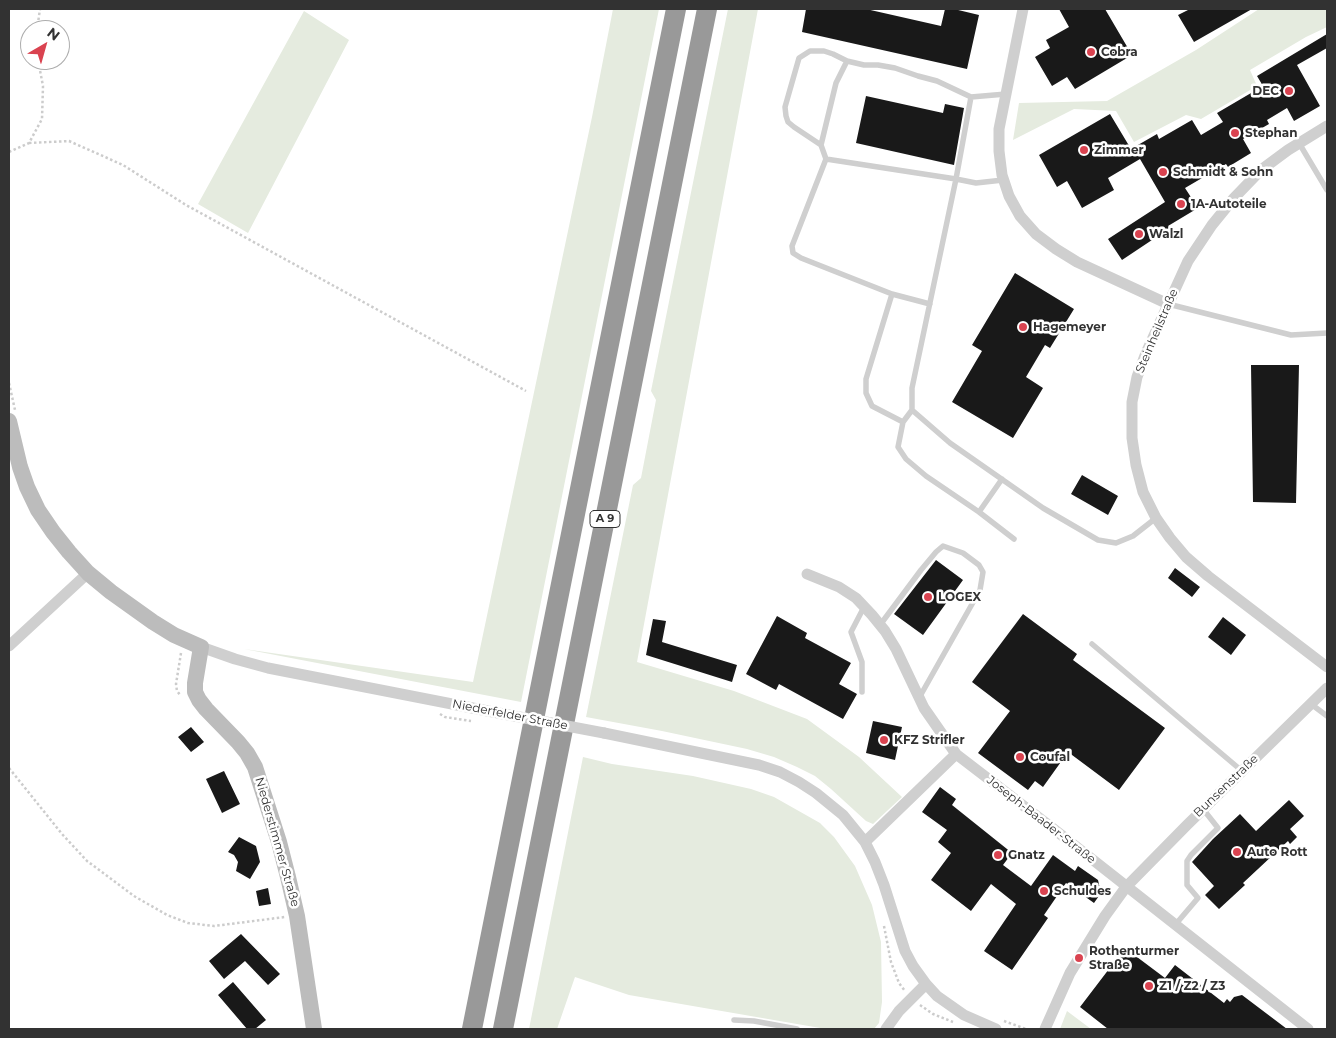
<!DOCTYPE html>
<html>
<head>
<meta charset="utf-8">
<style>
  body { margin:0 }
  #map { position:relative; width:1336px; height:1038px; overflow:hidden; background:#fff; font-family:Montserrat,sans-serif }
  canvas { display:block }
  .frame { position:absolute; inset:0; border:10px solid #323232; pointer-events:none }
  .north { position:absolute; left:20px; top:20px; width:50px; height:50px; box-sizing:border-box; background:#fff; border:1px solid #adadad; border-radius:50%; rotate:38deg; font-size:14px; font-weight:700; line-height:20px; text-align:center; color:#323232 }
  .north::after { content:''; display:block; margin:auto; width:18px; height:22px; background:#da4350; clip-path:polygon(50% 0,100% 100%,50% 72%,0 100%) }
</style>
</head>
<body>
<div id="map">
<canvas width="1336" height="1038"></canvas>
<div class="frame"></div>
<div class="north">N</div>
</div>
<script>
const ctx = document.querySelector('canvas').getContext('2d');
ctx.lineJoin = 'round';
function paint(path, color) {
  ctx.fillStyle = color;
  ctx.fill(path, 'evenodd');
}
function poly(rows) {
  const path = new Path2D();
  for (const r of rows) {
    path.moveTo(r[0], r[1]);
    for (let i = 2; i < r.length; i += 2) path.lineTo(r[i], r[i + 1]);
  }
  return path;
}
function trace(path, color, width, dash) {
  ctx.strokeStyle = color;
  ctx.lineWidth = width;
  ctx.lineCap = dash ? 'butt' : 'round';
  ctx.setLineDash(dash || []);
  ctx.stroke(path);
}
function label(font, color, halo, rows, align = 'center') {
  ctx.font = font + ' Montserrat,sans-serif';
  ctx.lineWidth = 5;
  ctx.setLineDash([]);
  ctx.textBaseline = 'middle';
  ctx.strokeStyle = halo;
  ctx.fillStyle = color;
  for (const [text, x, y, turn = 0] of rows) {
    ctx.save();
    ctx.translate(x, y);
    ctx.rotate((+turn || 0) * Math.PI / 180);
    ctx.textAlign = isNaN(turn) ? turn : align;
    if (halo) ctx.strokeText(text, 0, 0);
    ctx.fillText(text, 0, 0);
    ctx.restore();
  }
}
paint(poly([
  [613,9,659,9,521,702,244,649,473,682,592,117],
  [728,9,758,9,637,662,734,691,807,719,859,757,902,797,873,824,866,821,831,789,815,776,797,767,774,757,747,749,662,731,586,717,633,485,641,478,656,400,651,391],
  [1259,9,1327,9,1327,27,1306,37,1250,70,1257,86,1201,119,1186,115,1134,142,1116,111,1074,109,1013,140,1019,103,1107,101,1196,50],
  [304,11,349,40,248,233,198,204],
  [583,757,612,764,693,776,751,789,774,797,820,823,834,837,855,866,872,905,881,942,882,1002,879,1023,874,1029,826,1029,629,995,575,977,557,1029,529,1029],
  [1067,1011,1091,1029,1060,1029]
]), '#e5ebdf');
paint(poly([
  [806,9,866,9,941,26,945,9,954,9,979,15,967,69,802,32],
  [1059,9,1105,9,1132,55,1075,89,1067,77,1052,86,1035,57,1050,48,1046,40,1069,27],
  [1190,9,1252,9,1194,42,1178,15],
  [1327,34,1327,48,1297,65,1320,106,1294,121,1287,108,1267,120,1269,124,1243,139,1251,153,1228,167,1226,164,1185,188,1198,208,1168,226,1170,228,1122,260,1108,239,1165,202,1140,159,1108,178,1114,190,1082,208,1067,181,1057,187,1039,155,1110,114,1131,149,1157,134,1159,139,1192,120,1201,135,1223,122,1217,113,1263,86,1257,76],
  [866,96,943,113,945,104,964,108,954,165,856,143],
  [1015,273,1074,309,1050,348,1045,345,1026,377,1043,388,1013,438,952,402,982,351,972,345],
  [1251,365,1299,365,1296,503,1253,502],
  [1082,475,1118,496,1108,515,1071,494],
  [936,560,963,580,923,635,894,614],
  [1175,568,1200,587,1192,597,1168,578],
  [1023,614,1077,654,1073,660,1165,728,1119,790,1068,752,1043,787,1035,781,1028,790,978,753,1010,711,972,682],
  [777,616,807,633,805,638,851,663,839,684,857,694,843,719,779,684,776,690,746,674],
  [1223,617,1246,635,1231,655,1208,637],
  [653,619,666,621,662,642,737,665,732,682,646,655],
  [873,721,902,727,895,760,866,753],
  [191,727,204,742,191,752,178,737],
  [224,771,240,804,222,813,206,779],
  [940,787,956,799,952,805,1012,853,1003,865,1031,886,1053,855,1075,871,1078,866,1098,880,1101,893,1094,903,1066,883,1044,915,1048,918,1012,970,984,951,1016,904,991,884,971,911,931,880,951,853,938,842,947,830,922,812],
  [1289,800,1304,816,1290,829,1297,837,1290,844,1288,841,1243,883,1245,885,1219,909,1205,895,1214,886,1192,862,1213,839,1240,814,1256,831],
  [239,837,256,846,260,862,250,879,236,871,238,862,234,855,228,852],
  [268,888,271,904,259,906,256,891],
  [241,934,280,974,268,985,245,961,224,979,209,961],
  [1125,948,1165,978,1175,965,1224,1003,1227,999,1230,1002,1234,997,1242,995,1287,1029,1108,1029,1080,1007],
  [233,982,266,1020,255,1029,247,1029,218,995]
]), '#191919');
trace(poly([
  [37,30,40,9],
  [29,143,69,141,123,165,186,205,526,391],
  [9,152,29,143,42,119,43,86,38,60],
  [9,383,15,410],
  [181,653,176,684,177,691,181,696],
  [440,714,445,717,471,721],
  [9,768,62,834,87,861,134,896,167,915,188,923,214,926,285,917],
  [884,926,891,962,899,983,905,991],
  [920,1005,933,1014,953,1022],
  [1004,1021,1026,1029]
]), '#ccc', 2.5, [2.5, 2.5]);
trace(poly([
  [971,97,956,179,826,159,821,145,836,83,847,61,864,65,878,65,895,68,918,76,937,81,971,97,1006,94],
  [1299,143,1327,190],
  [821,145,794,127,788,122,786,116,785,107,799,58,810,51,824,51,833,54,847,61],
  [826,159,792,246,793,253,801,258,892,294],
  [1003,180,976,183,956,179,912,388,912,410,950,443,1043,508,1098,540,1116,543,1133,536,1156,518],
  [1168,304,1291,335,1327,333],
  [912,410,903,422,898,447,906,459,926,476,979,512,1002,479],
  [903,422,872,406,866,393,866,379,892,294,930,304],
  [979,512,1014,539],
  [880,625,921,570,936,552,943,546,963,553,979,565,983,572,980,590,919,698],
  [1092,644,1242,771],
  [862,692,862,662,851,632,864,607],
  [1311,704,1327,716],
  [1175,925,1198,898,1187,885,1187,861,1191,855,1218,828,1203,809],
  [734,1020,754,1021,797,1029]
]), '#cfcfcf', 5.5);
trace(poly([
  [1023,9,999,129,999,151,1002,175,1009,196,1020,216,1036,234,1056,249,1077,262,1168,304],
  [1327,126,1288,150,1261,170,1234,198,1212,225,1188,261,1146,353,1137,377,1132,402,1132,438,1136,465,1143,492,1156,518,1170,538,1186,557,1208,576,1327,667],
  [807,574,839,587,856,598,872,615,885,631,896,649,924,708,956,754,1055,830,1308,1029],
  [9,646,88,573],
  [201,647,235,659,268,668,493,712],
  [604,733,759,765,780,772,799,782,816,793,843,815,865,842,875,862,884,885,905,951,913,966,926,984,937,996,964,1015,996,1029],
  [865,842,956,754],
  [886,1029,899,1011,926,984],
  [1045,1029,1070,973,1105,916,1126,887,1187,825,1327,688]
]), '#cfcfcf', 11);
trace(poly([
  [9,421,20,467,27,487,38,510,53,532,69,552,88,573,111,592,153,622,174,635,201,647,195,683,195,692,199,700,206,709,238,742,247,753,255,767,279,842,288,877,297,916,314,1029]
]), '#bcbcbc', 16);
trace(poly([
  [472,1029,676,9],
  [503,1029,707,9]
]), '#999', 20);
trace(poly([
  [493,712,604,733]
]), '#cfcfcf', 11);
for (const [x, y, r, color] of [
  [1091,52,5,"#da4350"],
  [1289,91,5,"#da4350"],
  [1235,133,5,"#da4350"],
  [1084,150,5,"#da4350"],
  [1163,172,5,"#da4350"],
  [1181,204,5,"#da4350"],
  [1139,234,5,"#da4350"],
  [1023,327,5,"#da4350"],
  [928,597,5,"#da4350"],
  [884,740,5,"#da4350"],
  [1020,757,5,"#da4350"],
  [1237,852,5,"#da4350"],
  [998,855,5,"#da4350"],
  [1044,891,5,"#da4350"],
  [1079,958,5,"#da4350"],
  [1149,986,5,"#da4350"]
]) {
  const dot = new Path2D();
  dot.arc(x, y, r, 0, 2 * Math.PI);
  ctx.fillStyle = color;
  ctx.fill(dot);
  trace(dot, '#fff', 2);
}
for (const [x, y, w] of [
  [605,519,30]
]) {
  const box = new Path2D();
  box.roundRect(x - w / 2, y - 8.5, w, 17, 4);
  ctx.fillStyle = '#fff';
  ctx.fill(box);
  trace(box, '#323232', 1);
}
label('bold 11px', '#323232', null, [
  ["A 9",605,519]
]);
label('bold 12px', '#323232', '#fff', [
  ["Cobra",1101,52],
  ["DEC",1279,91,"right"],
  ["Stephan",1245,133],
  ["Zimmer",1094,150],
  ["Schmidt & Sohn",1173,172],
  ["1A-Autoteile",1191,204],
  ["Walzl",1149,234],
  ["Hagemeyer",1033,327],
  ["LOGEX",938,597],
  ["KFZ Strifler",894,740],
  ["Coufal",1030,757],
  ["Auto Rott",1247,852],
  ["Gnatz",1008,855],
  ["Schuldes",1054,891],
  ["Rothenturmer",1089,951],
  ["Straße",1089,965],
  ["Z1 / Z2 / Z3",1159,986]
], 'left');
label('12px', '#323232', '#fff', [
  ["Steinheilstraße",1157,331,-67],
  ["Niederfelder Straße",510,715,11],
  ["Bunsenstraße",1226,786,-44],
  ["Joseph-Baader-Straße",1041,820,38],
  ["Niederstimmer Straße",277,842,74]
]);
</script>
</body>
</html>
